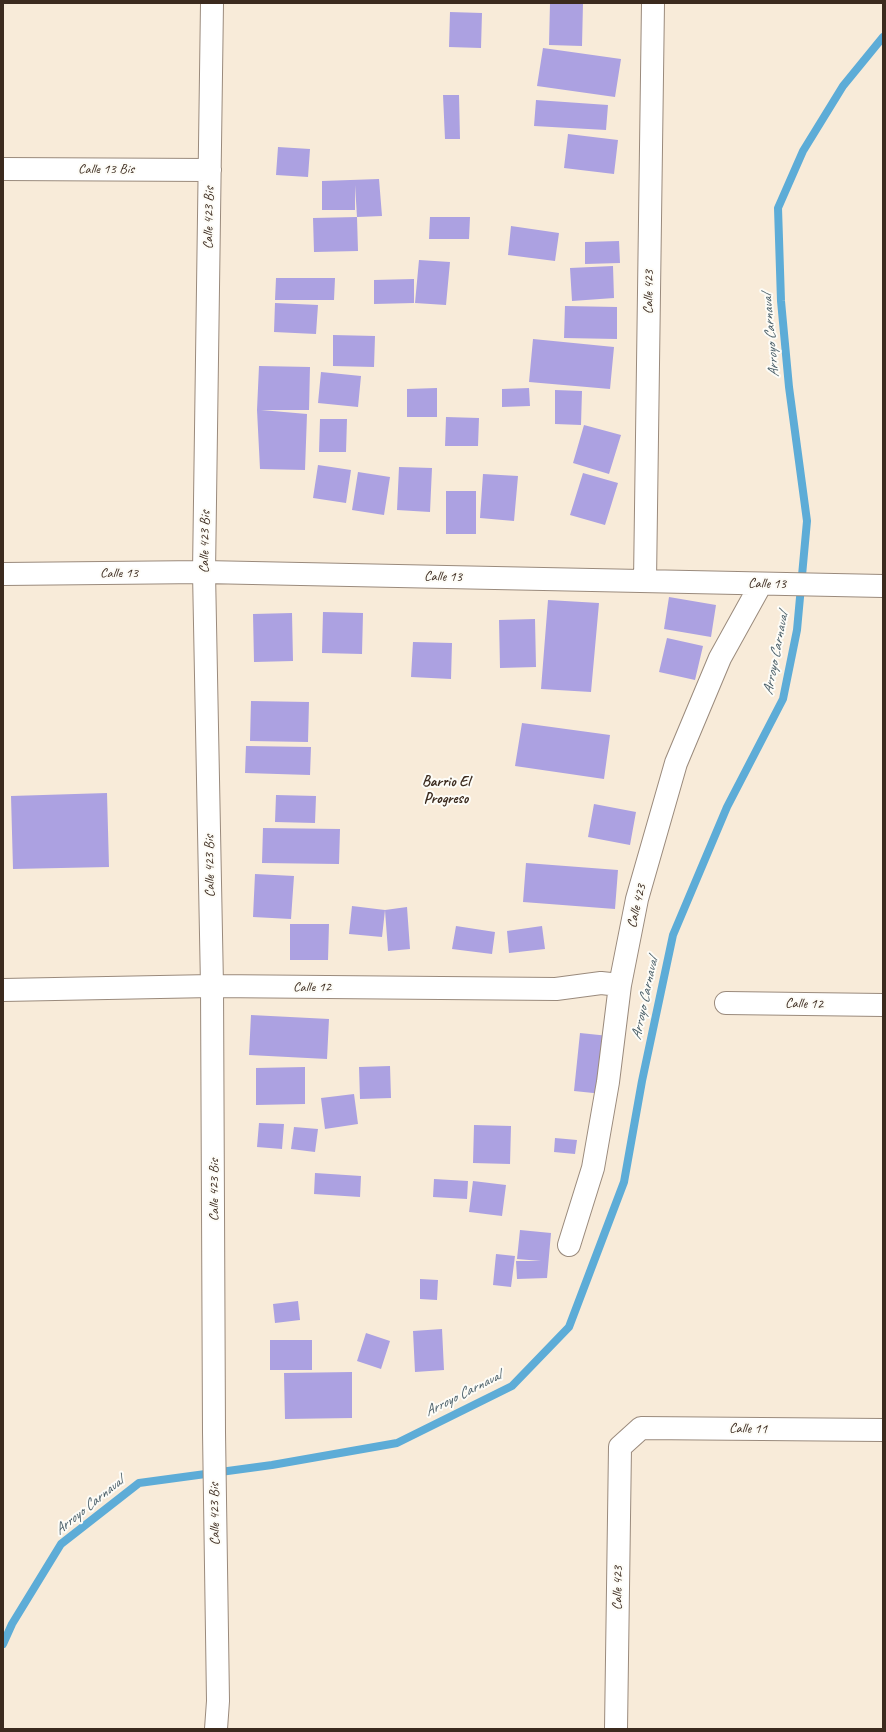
<!DOCTYPE html>
<html>
<head>
<meta charset="utf-8">
<style>
  body { margin:0 }
  #map { position:relative; width:886px; height:1732px; overflow:hidden; background:#f8ebd9; font-family:Caveat,sans-serif }
  canvas { display:block }
  .frame { position:absolute; inset:0; border:4px solid #3b2a1e; pointer-events:none }
</style>
</head>
<body>
<div id="map">
<canvas width="886" height="1732"></canvas>
<div class="frame"></div>
</div>
<script>
const ctx = document.querySelector('canvas').getContext('2d');
ctx.lineJoin = 'round';
function poly(rows) {
  const path = new Path2D();
  for (const r of rows) {
    path.moveTo(r[0], r[1]);
    for (let i = 2; i < r.length; i += 2) path.lineTo(r[i], r[i + 1]);
  }
  return path;
}
function trace(path, color, width, dash) {
  ctx.strokeStyle = color;
  ctx.lineWidth = width;
  ctx.lineCap = dash ? 'butt' : 'round';
  ctx.setLineDash(dash || []);
  ctx.stroke(path);
}
function paint(path, color) {
  ctx.fillStyle = color;
  ctx.fill(path, 'evenodd');
}
function label(font, color, halo, rows, align = 'center') {
  ctx.font = font + ' Caveat,sans-serif';
  ctx.lineWidth = 4;
  ctx.setLineDash([]);
  ctx.textBaseline = 'middle';
  ctx.strokeStyle = halo;
  ctx.fillStyle = color;
  for (const [text, x, y, turn = 0] of rows) {
    ctx.save();
    ctx.translate(x, y);
    ctx.rotate((+turn || 0) * Math.PI / 180);
    ctx.textAlign = isNaN(turn) ? turn : align;
    if (halo) ctx.strokeText(text, 0, 0);
    ctx.fillText(text, 0, 0);
    ctx.restore();
  }
}
trace(poly([
  [3,1644,12,1624,61,1544,139,1483,272,1465,397,1443,512,1386,569,1327,624,1182,642,1081,673,935,727,807,783,699,797,630,807,521,789,387,781,301,778,208,803,151,843,86,883,37]
]), '#5dacd7', 8);
paint(poly([
  [550,3,583,3,582,46,549,45],
  [450,12,482,13,481,48,449,47],
  [543,48,621,59,615,97,537,86],
  [443,95,459,95,460,139,445,139],
  [536,100,608,105,606,130,534,126],
  [568,134,618,140,614,174,564,168],
  [278,147,310,149,308,177,276,175],
  [379,179,382,216,357,217,355,185,355,210,322,210,322,181],
  [357,217,358,251,314,252,313,218],
  [430,217,470,217,469,239,429,239],
  [511,226,559,233,555,261,508,255],
  [619,241,620,263,585,264,585,242],
  [419,260,450,262,446,305,415,303],
  [613,266,614,298,572,301,570,268],
  [276,278,335,278,334,300,275,300],
  [414,279,414,303,374,304,374,280],
  [275,303,318,305,316,334,274,332],
  [565,306,617,307,617,339,564,338],
  [333,335,375,336,374,367,333,366],
  [533,339,614,347,610,389,529,382],
  [259,366,310,367,309,410,261,410,307,414,305,470,260,469,257,410],
  [321,372,361,376,358,407,318,403],
  [437,388,437,417,407,417,407,389],
  [529,388,530,406,502,407,502,389],
  [555,390,582,391,581,425,555,424],
  [446,417,479,418,478,446,445,446],
  [320,419,347,419,346,452,319,452],
  [584,425,621,435,609,474,573,463],
  [318,465,351,470,346,503,313,498],
  [399,467,432,468,430,512,397,510],
  [358,472,390,477,384,515,352,510],
  [583,473,618,483,605,525,570,515],
  [483,474,518,476,514,521,480,518],
  [446,491,476,491,476,534,446,534],
  [669,597,716,605,711,637,664,629],
  [548,600,599,603,591,692,541,689],
  [323,612,363,613,362,654,322,653],
  [292,613,293,661,254,662,253,614],
  [535,619,536,667,500,668,499,620],
  [667,638,703,646,695,680,659,672],
  [413,642,452,643,451,679,411,677],
  [251,701,309,702,308,742,250,741],
  [522,723,610,735,604,779,515,766],
  [246,746,311,747,310,775,245,773],
  [107,793,109,867,13,869,11,796],
  [276,795,316,796,315,823,275,822],
  [594,804,636,812,630,845,588,837],
  [263,828,340,829,339,864,262,863],
  [526,863,618,870,615,909,523,902],
  [255,874,294,876,291,919,253,917],
  [352,906,385,910,407,907,410,949,388,951,385,910,382,937,349,934],
  [290,924,329,924,328,960,290,960],
  [456,926,495,932,492,954,452,949],
  [542,926,545,949,509,953,507,931],
  [251,1015,329,1019,327,1059,249,1055],
  [580,1033,609,1036,603,1094,574,1091],
  [390,1066,391,1098,360,1099,359,1067],
  [305,1067,305,1104,256,1105,256,1068],
  [354,1094,358,1124,325,1129,321,1098],
  [259,1123,284,1124,282,1149,257,1147],
  [474,1125,511,1126,510,1164,473,1163],
  [294,1127,318,1129,315,1152,291,1149],
  [555,1138,577,1140,575,1154,554,1152],
  [315,1173,361,1176,360,1197,314,1194],
  [434,1179,468,1181,467,1199,433,1197],
  [473,1181,506,1185,502,1216,469,1212],
  [520,1230,551,1233,547,1278,517,1279,516,1261,541,1261,517,1259],
  [496,1254,515,1256,511,1287,493,1285],
  [420,1279,438,1280,437,1300,420,1299],
  [298,1301,300,1320,275,1323,273,1304],
  [442,1329,444,1370,415,1372,413,1331],
  [366,1333,390,1341,381,1369,357,1361],
  [270,1340,312,1340,312,1370,270,1370],
  [352,1372,352,1418,285,1419,284,1373]
]), '#aca1e1');
const minor = poly([
  [212,3,204,572,212,986,214,1432,218,1701,216,1729],
  [3,169,210,170],
  [3,574,204,572,883,586],
  [645,581,653,3],
  [3,990,212,986,556,989,601,983,620,985],
  [726,1003,883,1005],
  [569,1245,593,1168,608,1082,620,985,637,899,676,763,720,658,761,584],
  [616,1729,620,1447,641,1428,883,1430]
]);
trace(minor, '#9a8a7c', 24);
trace(minor, '#fff', 22);
label('14px', '#3b2a1e', '#fdfcf7', [
  ["Calle 13 Bis",106,169],
  ["Calle 423 Bis",209,218,-89],
  ["Calle 423",649,292,-89],
  ["Calle 423 Bis",205,542,-89],
  ["Calle 13",119,573],
  ["Calle 13",443,577,1],
  ["Calle 13",767,584,1],
  ["Calle 423 Bis",210,866,-91],
  ["Calle 423",637,906,-77],
  ["Calle 12",312,987],
  ["Calle 12",804,1004,1],
  ["Calle 423 Bis",214,1190,-90],
  ["Calle 11",748,1429,1],
  ["Calle 423 Bis",215,1514,-91],
  ["Calle 423",618,1588,-89]
]);
label('italic 15px', '#495e68', '#fdfcf7', [
  ["Arroyo Carnaval",771,336,-95],
  ["Arroyo Carnaval",776,654,-79],
  ["Arroyo Carnaval",645,999,-78],
  ["Arroyo Carnaval",463,1394,-27],
  ["Arroyo Carnaval",89,1506,-39]
]);
label('bold 15px', '#3b2a1e', '#fdfcf7', [
  ["Barrio El",446,782],
  ["Progreso",446,799]
]);
</script>
</body>
</html>
